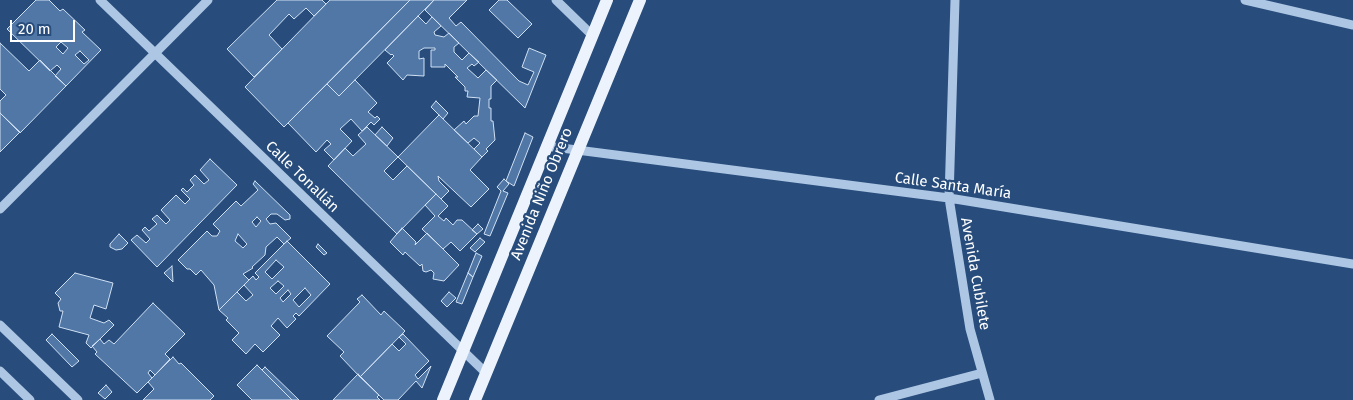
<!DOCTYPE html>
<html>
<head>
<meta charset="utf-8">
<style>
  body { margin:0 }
  #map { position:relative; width:1353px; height:400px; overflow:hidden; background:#284d7c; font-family:"Fira Sans",sans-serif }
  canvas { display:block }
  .scale { position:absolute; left:10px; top:20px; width:65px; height:22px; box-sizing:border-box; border:2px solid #fff; border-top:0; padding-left:6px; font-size:15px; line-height:18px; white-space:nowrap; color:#fff; -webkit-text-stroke:4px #284d7c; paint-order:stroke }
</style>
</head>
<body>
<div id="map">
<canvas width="1353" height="400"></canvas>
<div class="scale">20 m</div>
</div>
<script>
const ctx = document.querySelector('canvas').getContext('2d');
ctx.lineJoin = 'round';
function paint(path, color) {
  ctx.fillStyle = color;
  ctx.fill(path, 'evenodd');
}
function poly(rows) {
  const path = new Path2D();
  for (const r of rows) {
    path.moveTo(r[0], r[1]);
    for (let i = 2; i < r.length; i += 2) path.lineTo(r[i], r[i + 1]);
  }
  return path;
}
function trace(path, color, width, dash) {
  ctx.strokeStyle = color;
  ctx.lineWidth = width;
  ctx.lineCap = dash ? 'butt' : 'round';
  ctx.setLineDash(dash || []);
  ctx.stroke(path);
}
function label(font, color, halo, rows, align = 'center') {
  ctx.font = font + ' "Fira Sans",sans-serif';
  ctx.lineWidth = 4.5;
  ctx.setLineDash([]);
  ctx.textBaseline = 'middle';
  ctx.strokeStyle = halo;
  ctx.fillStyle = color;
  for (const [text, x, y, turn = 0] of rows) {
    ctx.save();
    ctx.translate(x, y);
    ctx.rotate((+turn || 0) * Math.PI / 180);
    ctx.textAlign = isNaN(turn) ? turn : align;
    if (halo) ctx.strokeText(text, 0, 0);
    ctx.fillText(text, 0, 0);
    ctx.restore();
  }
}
const building = poly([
  [36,0,49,0,60,11,63,9,85,30,82,32,101,50,66,86,55,76,61,69,57,65,50,71,7,29,36,0],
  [61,42,68,48,63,54,56,47,61,42],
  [80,51,89,60,84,64,75,55,80,51],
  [277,0,322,0,326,4,314,16,306,8,294,19,289,14,269,35,282,49,254,77,227,49,277,0],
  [330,0,410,0,284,127,245,87,330,0],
  [410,0,434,0,339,96,327,84,410,0],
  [434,0,467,0,449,18,456,26,461,22,519,81,528,85,534,72,522,67,529,48,546,55,525,108,425,10,434,0],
  [499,0,507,0,532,24,518,38,489,10,499,0],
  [418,16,426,24,432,17,441,26,434,32,435,35,444,37,449,33,459,43,454,47,454,52,462,60,469,53,479,62,474,66,472,64,467,68,478,78,486,70,497,80,491,86,491,99,489,99,489,108,491,108,491,121,493,121,495,140,486,149,488,151,482,157,474,149,480,143,474,138,468,143,454,130,464,121,466,124,474,116,478,116,480,98,467,97,468,91,465,91,465,87,455,77,458,77,445,64,445,67,431,67,431,50,435,50,435,48,424,48,419,51,419,59,424,58,424,76,407,75,403,80,387,63,394,56,392,54,391,55,385,50,418,16],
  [0,43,29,71,40,60,66,86,20,133,0,113,0,101,6,95,0,89,0,43],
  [355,80,377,103,368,112,375,118,377,116,380,119,374,125,371,122,362,131,351,119,340,129,352,141,334,160,324,150,331,144,327,140,316,152,288,123,327,84,339,96,355,80],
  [436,101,448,113,443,119,431,107,436,101],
  [0,113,20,132,0,152,0,113],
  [439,115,482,157,470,170,489,189,471,207,438,176,439,181,449,191,441,199,398,157,439,115],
  [367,127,398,157,384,171,393,180,407,166,436,194,397,234,328,166,345,148,353,156,366,144,358,135,367,127],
  [382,127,393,138,387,146,375,135,382,127],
  [525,133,533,137,514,186,506,181,525,133],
  [210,159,237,185,157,267,131,240,137,235,146,243,150,239,142,230,145,227,149,231,157,224,152,219,157,215,166,224,170,220,161,210,176,195,185,204,190,199,181,190,183,188,187,192,194,185,190,180,195,175,204,184,209,180,200,170,210,159],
  [504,179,509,184,503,191,508,193,490,236,484,234,501,191,497,187,504,179],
  [255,181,290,215,290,219,285,220,277,214,271,214,266,219,270,224,276,223,291,238,284,244,277,237,266,247,265,255,252,267,253,268,243,274,249,280,219,310,214,285,201,270,196,275,190,269,187,269,178,260,207,231,212,236,217,236,220,231,213,224,236,201,241,206,258,190,253,184,255,181],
  [257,217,261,221,256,227,252,222,257,217],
  [238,234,247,244,243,248,235,241,238,234],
  [436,194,448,206,438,216,444,221,446,218,453,225,457,220,462,220,477,234,460,251,451,242,443,249,422,229,435,216,425,205,436,194],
  [478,224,483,229,477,234,472,230,478,224],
  [402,228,416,242,415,245,427,233,459,265,444,281,433,279,434,273,431,270,426,272,423,271,422,264,420,266,405,252,403,255,390,242,402,228],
  [119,234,128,243,122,249,116,250,110,247,110,244,119,234],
  [480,238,485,242,475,252,470,248,480,238],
  [287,241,330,284,299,316,296,313,293,316,296,319,287,328,278,318,271,326,280,335,263,352,255,344,246,354,232,340,239,333,226,320,228,318,219,310,237,292,246,301,253,295,244,285,253,276,256,280,259,277,255,273,287,241],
  [276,260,284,267,272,279,265,272,276,260],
  [278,281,284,286,276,294,270,288,278,281],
  [305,288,311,295,299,307,293,300,305,288],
  [288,290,291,294,283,302,280,298,288,290],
  [318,244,327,253,324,255,316,247,318,244],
  [476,253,482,256,473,277,468,273,476,253],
  [172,266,173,282,164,273,172,266],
  [75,273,113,283,106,309,94,305,90,318,104,323,109,320,114,325,91,348,86,343,89,335,59,327,63,311,60,311,58,303,61,299,55,293,75,273],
  [468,273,473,277,462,304,456,302,468,273],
  [449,292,456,298,447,307,441,301,449,292],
  [362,295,381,315,384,311,405,331,360,377,340,356,344,352,327,336,360,302,357,299,362,295],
  [153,303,185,334,165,354,170,359,155,375,150,370,148,373,152,378,137,393,95,354,97,352,92,346,100,339,104,344,109,340,114,344,153,303],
  [52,334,79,361,72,367,46,340,52,334],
  [403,334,429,361,415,375,418,379,431,366,422,388,416,381,398,400,384,400,360,377,392,344,399,351,406,344,399,337,403,334],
  [173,357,179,364,181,363,214,396,210,400,143,400,154,389,148,382,173,357],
  [257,365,292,400,252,400,237,385,257,365],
  [265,367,299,400,292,400,262,370,265,367],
  [358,374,379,395,377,397,380,400,333,400,358,374],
  [106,385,112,392,105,399,98,393,106,385]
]);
paint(building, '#5077a5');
trace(building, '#cfe0f4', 1);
trace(poly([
  [100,0,486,373],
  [556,0,592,35],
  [955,0,949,198,970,329,990,400],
  [1245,0,1353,25],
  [546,146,949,198,1353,264],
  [0,209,208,0],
  [0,325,78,400],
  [0,371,30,400],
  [879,400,982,373]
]), '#adc6e4', 9);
trace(poly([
  [443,400,607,0],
  [475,400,640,0]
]), '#edf3fc', 12);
label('15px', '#fff', '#284d7c', [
  ["Calle Tonallán",302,177,44],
  ["Calle Santa María",953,186,8],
  ["Avenida Niño Obrero",542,194,-68],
  ["Avenida Cubilete",975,274,80]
]);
</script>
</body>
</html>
